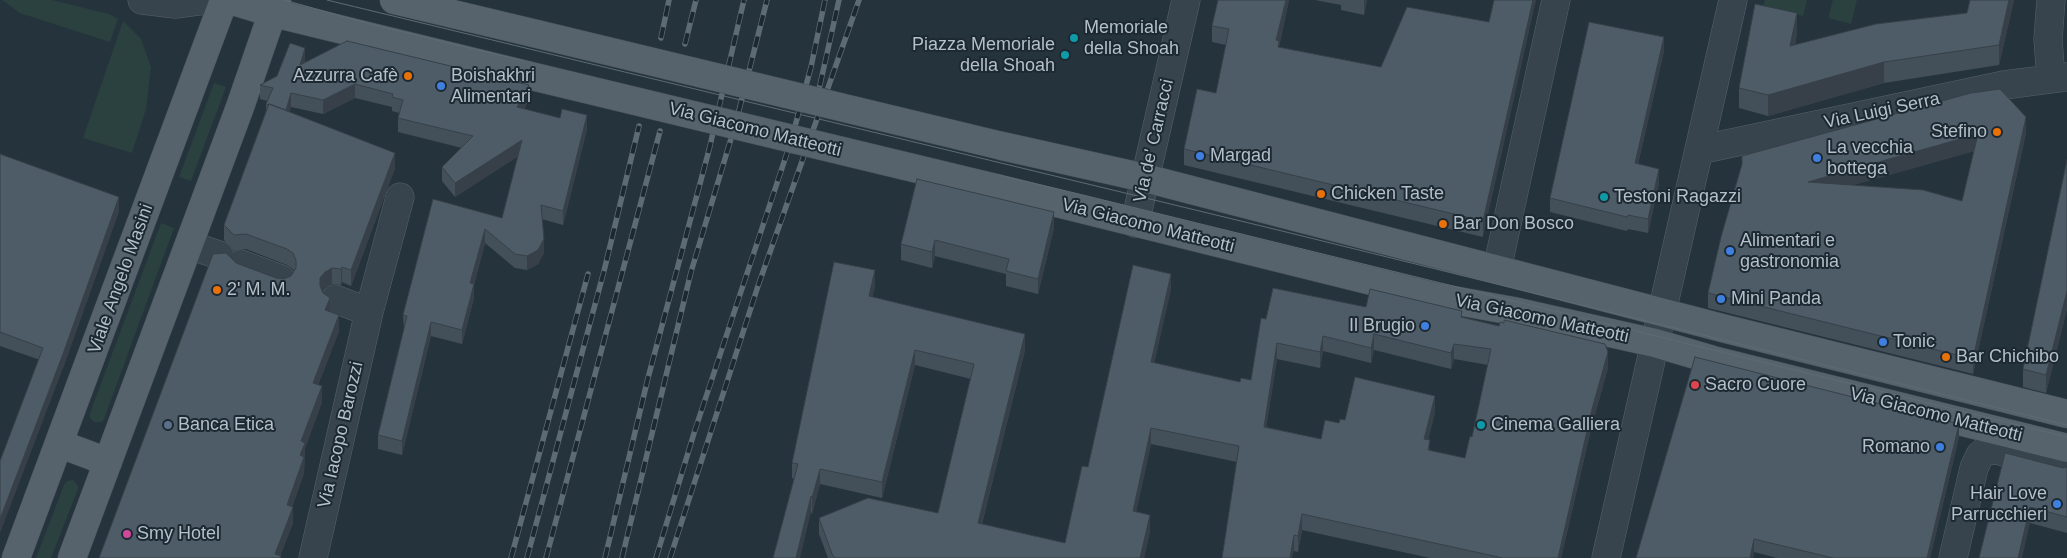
<!DOCTYPE html>
<html>
<head>
<meta charset="utf-8">
<style>
  body { margin:0 }
  canvas { display:block; background:#25333c }
</style>
</head>
<body>
<canvas width="2067" height="558"></canvas>
<script>
const ctx = document.querySelector('canvas').getContext('2d');
ctx.lineJoin = 'round';
function paint(path, color) {
  ctx.fillStyle = color;
  ctx.fill(path, 'evenodd');
}
function poly(rows) {
  const path = new Path2D();
  for (const r of rows) {
    path.moveTo(r[0], r[1]);
    for (let i = 2; i < r.length; i += 2) path.lineTo(r[i], r[i + 1]);
  }
  return path;
}
function trace(path, color, width, dash) {
  ctx.strokeStyle = color;
  ctx.lineWidth = width;
  ctx.lineCap = dash ? 'butt' : 'round';
  ctx.setLineDash(dash || []);
  ctx.stroke(path);
}
function label(font, color, halo, rows, align = 'center') {
  ctx.font = font + ' Helvetica,sans-serif';
  ctx.lineWidth = 4;
  ctx.setLineDash([]);
  ctx.textBaseline = 'middle';
  ctx.strokeStyle = halo;
  ctx.fillStyle = color;
  for (const [text, x, y, turn = 0] of rows) {
    ctx.save();
    ctx.translate(x, y);
    ctx.rotate((+turn || 0) * Math.PI / 180);
    ctx.textAlign = isNaN(turn) ? turn : align;
    if (halo) ctx.strokeText(text, 0, 0);
    ctx.fillText(text, 0, 0);
    ctx.restore();
  }
}
paint(poly([
  [2,0,52,0,109,14,118,19,110,42,20,13],
  [1765,0,1807,0,1803,16,1763,6],
  [1833,0,1857,0,1851,24,1828,18],
  [123,21,141,39,151,67,146,109,132,153,83,138],
  [214,83,226,87,191,181,179,177],
  [161,223,174,228,104,419,102,422,94,422,90,418,90,413],
  [73,480,78,486,78,489,51,558,36,558,64,485,67,481]
]), '#2a413f');
const minor = poly([
  [142,0,175,4,206,0],
  [2051,0,2048,39,2051,79],
  [1699,150,2004,85,2067,77],
  [1135,223,1186,0],
  [189,245,219,255],
  [241,264,281,279],
  [1497,269,1556,0],
  [335,299,369,312],
  [313,558,369,312,400,197],
  [1606,558,1733,0],
  [1953,558,1974,468,1980,455,1985,451,1996,450,2067,468]
]);
const major = poly([
  [230,0,273,13,527,75],
  [394,0,537,34],
  [1002,146,1145,178,1726,329,2067,414],
  [992,187,1436,297,1513,311,1655,343,1713,360,2067,448],
  [60,444,108,462],
  [16,558,224,0],
  [72,558,240,107,277,0]
]);
trace(minor, '#56626b', 29);
trace(major, '#445059', 29);
trace(minor, '#38444d', 28);
trace(major, '#56636d', 28);
trace(poly([
  [284,0,374,25,1091,197,2067,437],
  [327,0,1278,230,2067,425]
]), '#5d6b75', 1);
const rail = poly([
  [661,38,669,0],
  [685,44,696,0],
  [815,107,839,0],
  [511,558,588,274],
  [527,558,604,271,639,126],
  [546,558,660,131],
  [605,558,648,378,709,150,744,0],
  [622,558,691,272,736,122,767,0],
  [656,558,695,430,791,141,811,67,825,0],
  [670,558,758,286,859,0]
]);
trace(rail, '#5d6b75', 5.5);
trace(rail, '#1d2932', 4, [11]);
const majorBridge = poly([
  [537,34,1002,146],
  [527,75,992,187]
]);
trace(majorBridge, '#445059', 29, []);
trace(majorBridge, '#56636d', 28);
paint(poly([
  [1218,0,1289,0,1279,47,1381,67,1489,22,1483,237,1184,165,1184,149,1216,93,1226,45,1212,42,1212,26],
  [1315,0,1367,0,1364,15,1341,10,1341,5],
  [1970,0,2014,0,1999,65,1884,83,1768,116,1739,108,1739,88,1797,33,1795,45,1967,13],
  [1664,51,1638,164,1659,183,1648,233,1628,229,1627,231,1550,212,1550,198],
  [305,62,529,99,524,109,587,129,563,225,542,219,544,253,538,264,527,270,515,268,485,243,474,285,474,298,462,344,431,336,402,455,378,449,378,435,404,329,403,315,433,199,502,218,518,156,455,197,442,181,442,167,462,148,398,132,398,118,399,113,392,111,392,107,355,98,323,114,291,107,289,112,395,168,351,286,342,282,341,285,332,284,325,287,322,291,330,312,339,331,318,385,322,402,305,448,304,473,292,507,293,523,280,556,281,558,99,558,236,263,276,278,284,279,291,276,294,271,293,269,287,265,246,249,234,251,224,240,224,225,266,111,266,104,268,101,260,99,260,85],
  [2026,133,1973,374,1708,308,1708,293,1742,164],
  [1974,151,1962,201,1853,185],
  [0,154,119,211,63,368,0,346],
  [2067,160,2067,309,2046,393,2023,387,2023,369],
  [1054,228,1038,294,1006,286,1006,274,935,256,932,268,901,260,901,244],
  [875,286,872,297,1025,350,982,524,1065,543,1088,467,1171,289,1154,363,1240,382,1251,380,1266,319,1366,307,1462,317,1608,368,1592,425,1561,558,1430,558,1302,530,1298,552,1294,551,1237,462,1151,444,1136,512,1150,531,1144,558,828,558,819,534,819,518,938,513,971,379,915,365,882,498,820,484,812,514,794,479,792,478,792,463],
  [1374,350,1451,369,1454,359,1488,365,1472,437,1465,458,1430,451,1428,440,1435,412,1345,420,1339,423,1321,439,1266,427,1277,359,1320,368,1323,351,1371,363],
  [1959,437,1930,558,1777,558,1754,552,1753,558,1636,558],
  [2067,467,2067,533,2030,523,1979,558,2063,468]
]), '#434f59');
paint(poly([
  [1286,0,1289,0,1279,46,1279,57,1276,40],
  [1364,0,1367,0,1364,15],
  [1533,0,1536,0,1483,237,1483,221],
  [2009,0,2014,0,1999,65,1999,45],
  [1797,13,1797,33,1790,67,1790,46],
  [1664,37,1664,51,1635,177,1635,163],
  [305,48,305,62,300,65],
  [1884,62,1884,83,1768,116,1768,95],
  [355,84,355,98,323,114,323,100],
  [529,85,529,99,517,121,517,107],
  [291,93,291,107,285,126,285,112],
  [587,115,587,129,563,225,563,211],
  [2026,117,2026,133,1973,374,1973,359],
  [1978,134,1978,150,1808,198,1808,182],
  [522,140,522,154,455,197,455,183],
  [395,153,395,168,351,286,351,270],
  [1659,169,1659,183,1648,233,1648,219],
  [119,197,119,211,63,368,0,533,0,519],
  [1054,212,1054,228,1038,294,1038,279],
  [485,229,485,243,474,285,474,298,462,344,462,330,470,283],
  [544,239,544,253,538,264,527,270,527,256],
  [935,240,935,256,932,268,932,252],
  [342,267,342,282,341,285,341,269],
  [332,268,332,284,325,287,320,294,320,278,325,272],
  [875,270,875,286,869,312,869,296],
  [1171,274,1171,289,1151,378,1151,362],
  [2067,291,2067,309,2046,393,2046,375],
  [330,298,330,314,325,310],
  [339,315,339,331,313,398,313,383],
  [431,322,431,336,402,455,402,441],
  [1025,334,1025,350,978,539,978,523],
  [1374,334,1374,350,1371,363,1371,348],
  [1323,336,1323,351,1320,368,1320,352],
  [1277,343,1277,359,1264,443,1264,427],
  [1454,344,1454,359,1451,369,1451,353],
  [915,350,915,365,882,498,882,482],
  [1608,352,1608,368,1592,425,1561,558,1558,558,1592,409],
  [322,386,322,402,305,448,304,473,287,520,287,505,301,441],
  [1435,396,1435,412,1424,455,1424,439],
  [1959,424,1959,437,1930,558,1927,558],
  [1151,428,1151,444,1133,527,1133,511],
  [820,469,820,484,812,514,812,498],
  [811,496,811,512,800,558,796,558],
  [293,507,293,523,279,558,275,554],
  [2030,507,2030,523,2022,558,2018,558],
  [1302,514,1302,530,1298,552,1298,536],
  [1150,515,1150,531,1144,558,1140,558],
  [1294,535,1294,551,1292,558,1290,558],
  [1754,539,1754,552,1753,558,1750,558]
]), '#374048');
const building = poly([
  [1218,0,1286,0,1276,40,1279,41,1278,47,1381,67,1407,7,1489,22,1494,0,1533,0,1483,221,1184,149,1197,89,1216,93,1229,29,1212,26,1218,0],
  [1970,0,2009,0,1999,45,1884,62,1768,95,1739,88,1755,4,1797,13,1790,46,1876,24,1967,13,1970,0],
  [1589,22,1664,37,1635,163,1659,169,1648,219,1628,215,1627,217,1550,198,1589,22],
  [347,41,529,85,517,107,560,118,562,109,587,115,563,211,541,205,544,239,538,250,527,256,515,254,485,229,470,283,474,284,462,330,431,322,402,441,378,435,407,316,403,315,433,199,502,218,522,140,455,183,442,167,473,136,398,118,403,100,392,97,393,94,355,84,323,100,291,93,286,110,269,104,269,105,266,104,273,88,260,85,277,76,290,43,305,48,300,65,347,41],
  [2000,89,2026,117,1973,359,1708,293,1721,237,1742,164,1742,156,1971,93,2000,89],
  [1978,134,1962,201,1923,190,1808,182,1978,134],
  [269,104,395,153,351,270,342,267,341,269,332,268,325,272,320,278,320,286,323,293,330,298,325,310,339,315,313,383,322,386,301,441,305,443,300,455,304,457,287,505,293,507,275,554,281,556,280,558,99,558,213,254,226,253,236,263,276,278,284,279,291,276,296,268,296,260,293,253,287,249,246,234,234,235,224,225,269,104],
  [0,154,119,197,63,354,0,519,0,461,43,348,0,332,0,154],
  [2067,160,2067,291,2046,375,2023,369,2067,160],
  [917,179,1054,212,1038,279,1006,271,1009,259,935,240,932,252,901,244,917,179],
  [834,262,875,270,869,296,1025,334,978,523,1065,543,1082,466,1088,467,1133,265,1171,274,1151,362,1240,382,1241,378,1251,380,1261,318,1266,319,1273,288,1366,307,1370,289,1462,311,1461,317,1499,326,1500,322,1504,323,1504,320,1605,344,1608,352,1592,409,1558,558,1503,558,1302,514,1298,536,1294,535,1290,558,1222,558,1239,446,1151,428,1133,511,1150,515,1140,558,835,558,832,554,819,518,868,498,938,513,974,364,915,350,882,482,820,469,812,498,811,496,796,558,773,558,798,464,792,463,834,262],
  [1374,334,1451,353,1454,344,1491,349,1472,437,1470,436,1465,458,1428,450,1430,440,1424,439,1435,396,1355,377,1345,420,1340,419,1339,423,1325,420,1321,439,1264,427,1277,343,1320,352,1323,336,1371,348,1374,334],
  [1695,357,1959,424,1927,558,1833,558,1754,539,1750,558,1636,558,1695,357],
  [2005,453,2063,468,2067,467,2067,517,2030,507,2018,558,1979,558,2005,453]
]);
paint(building, '#4e5c67');
trace(building, '#374048', 1);
for (const [x, y, r, color] of [
  [1074,38,5,"#0f9aa8"],
  [1065,55,5,"#0f9aa8"],
  [408,76,5,"#e8710a"],
  [441,86,5,"#3f7fe0"],
  [1997,132,5,"#e8710a"],
  [1200,156,5,"#3f7fe0"],
  [1817,158,5,"#3f7fe0"],
  [1321,194,5,"#e8710a"],
  [1604,197,5,"#0f9aa8"],
  [1443,224,5,"#e8710a"],
  [1730,251,5,"#3f7fe0"],
  [217,290,5,"#e8710a"],
  [1721,299,5,"#3f7fe0"],
  [1425,326,5,"#3f7fe0"],
  [1883,342,5,"#3f7fe0"],
  [1946,357,5,"#e8710a"],
  [1695,385,5,"#e0444e"],
  [168,425,5,"#5c6f8a"],
  [1481,425,5,"#0f9aa8"],
  [1940,447,5,"#3f7fe0"],
  [2057,504,5,"#3f7fe0"],
  [127,534,5,"#d1479c"]
]) {
  const dot = new Path2D();
  dot.arc(x, y, r, 0, 2 * Math.PI);
  ctx.fillStyle = color;
  ctx.fill(dot);
  trace(dot, '#1d2932', 2);
}
label('18px', '#b4bfc8', '#1d2932', [
  ["Memoriale",1084,28],
  ["della Shoah",1084,49],
  ["Piazza Memoriale",1055,45,"right"],
  ["della Shoah",1055,66,"right"],
  ["Azzurra Cafè",398,76,"right"],
  ["Boishakhri",451,76],
  ["Alimentari",451,97],
  ["Stefino",1987,132,"right"],
  ["La vecchia",1827,148],
  ["bottega",1827,169],
  ["Margad",1210,156],
  ["Chicken Taste",1331,194],
  ["Testoni Ragazzi",1614,197],
  ["Bar Don Bosco",1453,224],
  ["Alimentari e",1740,241],
  ["gastronomia",1740,262],
  ["2' M. M.",227,290],
  ["Mini Panda",1731,299],
  ["Il Brugio",1415,326,"right"],
  ["Tonic",1893,342],
  ["Bar Chichibo",1956,357],
  ["Sacro Cuore",1705,385],
  ["Banca Etica",178,425],
  ["Cinema Galliera",1491,425],
  ["Romano",1930,447,"right"],
  ["Hair Love",2047,494,"right"],
  ["Parrucchieri",2047,515,"right"],
  ["Smy Hotel",137,534]
], 'left');
label('18px', '#b4bfc8', '#1d2932', [
  ["Via Luigi Serra",1882,111,-12],
  ["Via Giacomo Matteotti",755,130,14],
  ["Via de' Carracci",1154,141,-77],
  ["Via Giacomo Matteotti",1148,226,14],
  ["Viale Angelo Masini",121,279,-70],
  ["Via Giacomo Matteotti",1542,319,12],
  ["Via Giacomo Matteotti",1936,415,14],
  ["Via Iacopo Barozzi",341,435,-77]
]);
</script>
</body>
</html>
